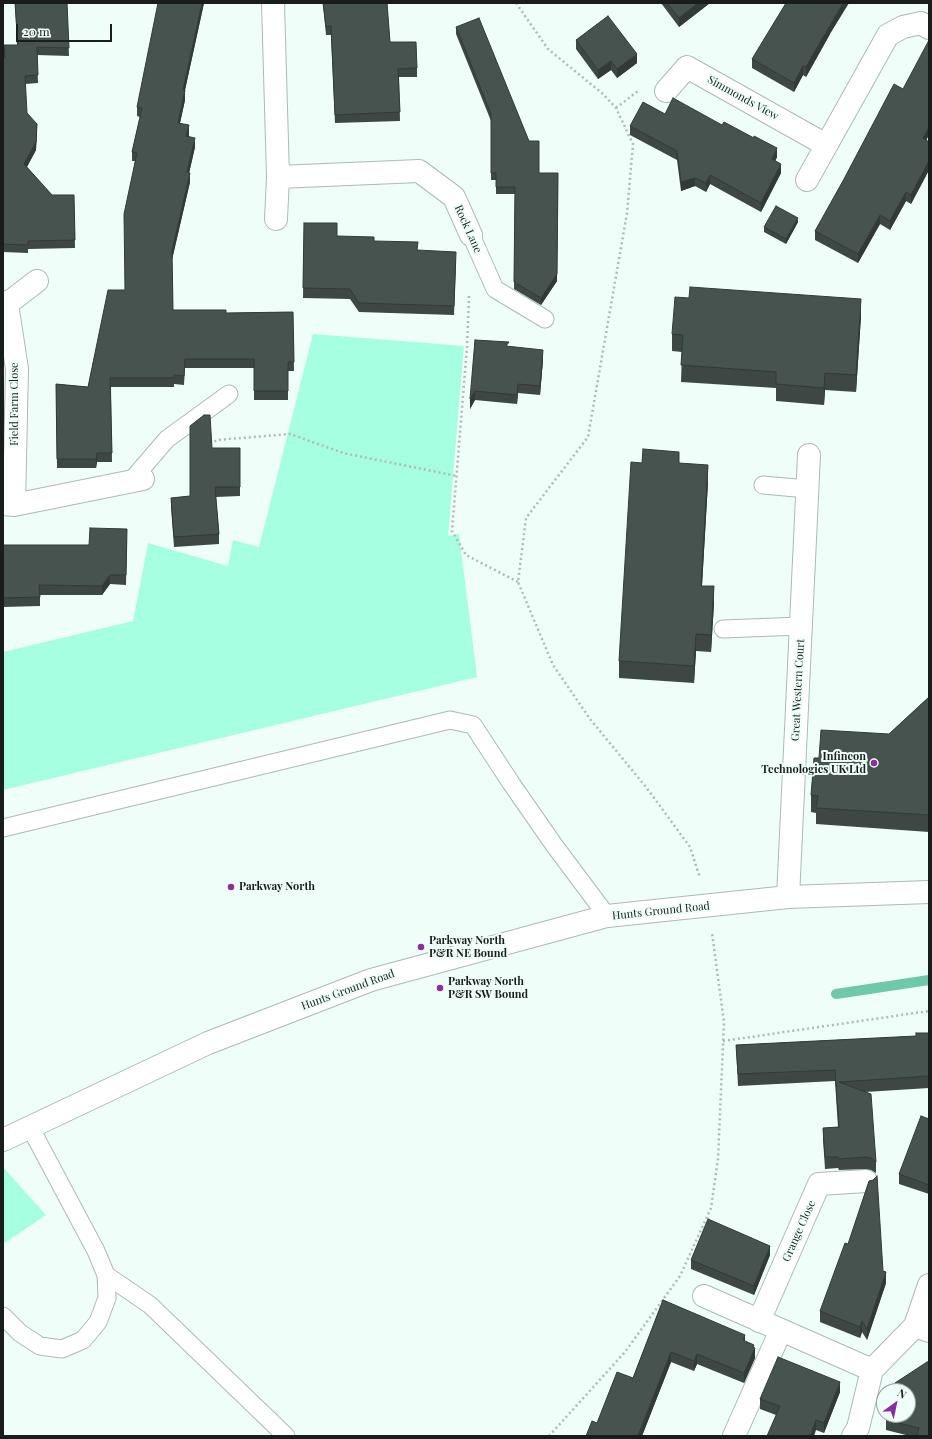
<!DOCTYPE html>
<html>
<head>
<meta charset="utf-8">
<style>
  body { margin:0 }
  #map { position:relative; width:932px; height:1439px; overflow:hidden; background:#effef8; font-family:"Playfair Display",serif }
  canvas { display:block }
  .frame { position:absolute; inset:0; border:4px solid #191e1c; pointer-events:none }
  .north { position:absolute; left:876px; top:1383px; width:40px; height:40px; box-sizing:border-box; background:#effef8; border:1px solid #99a4a0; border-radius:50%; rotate:33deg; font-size:11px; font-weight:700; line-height:16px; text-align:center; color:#191e1c }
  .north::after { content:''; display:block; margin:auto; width:14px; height:18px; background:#8a309c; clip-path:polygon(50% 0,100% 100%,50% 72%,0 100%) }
  .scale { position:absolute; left:16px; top:24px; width:96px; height:18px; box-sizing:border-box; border:2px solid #191e1c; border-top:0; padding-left:5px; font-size:12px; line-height:14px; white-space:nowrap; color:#191e1c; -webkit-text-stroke:3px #effef8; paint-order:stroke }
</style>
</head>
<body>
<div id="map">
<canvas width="932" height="1439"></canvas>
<div class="frame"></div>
<div class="north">N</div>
<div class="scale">20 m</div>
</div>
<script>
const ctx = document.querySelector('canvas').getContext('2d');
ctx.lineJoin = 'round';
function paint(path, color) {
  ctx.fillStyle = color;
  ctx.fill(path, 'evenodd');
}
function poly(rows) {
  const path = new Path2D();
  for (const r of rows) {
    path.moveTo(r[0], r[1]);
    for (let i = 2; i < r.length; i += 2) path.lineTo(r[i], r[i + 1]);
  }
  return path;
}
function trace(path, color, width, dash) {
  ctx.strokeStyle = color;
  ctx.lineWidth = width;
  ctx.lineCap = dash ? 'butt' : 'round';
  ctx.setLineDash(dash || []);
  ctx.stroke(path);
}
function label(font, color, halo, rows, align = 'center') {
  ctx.font = font + ' "Playfair Display",serif';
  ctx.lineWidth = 4;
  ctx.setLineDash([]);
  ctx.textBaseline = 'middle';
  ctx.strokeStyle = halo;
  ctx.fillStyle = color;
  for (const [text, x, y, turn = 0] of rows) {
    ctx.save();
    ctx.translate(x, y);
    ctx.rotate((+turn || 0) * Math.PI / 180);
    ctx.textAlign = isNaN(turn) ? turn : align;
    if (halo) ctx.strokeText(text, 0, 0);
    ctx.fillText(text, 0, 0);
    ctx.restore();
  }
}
paint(poly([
  [313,334,464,346,448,536,459,534,477,677,3,790,3,652,133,621,148,543,228,566,233,540,259,547],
  [3,1167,46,1215,3,1244]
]), '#a7ffe1');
trace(poly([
  [836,994,929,980]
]), '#70c8ab', 10);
const service = poly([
  [471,235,495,289,545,319],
  [130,482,167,439,229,394],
  [763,485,807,489],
  [723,629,801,626],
  [3,828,450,720,473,725,511,783,554,845,607,916],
  [106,1275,150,1305,286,1436],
  [3,1316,20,1333,40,1346,62,1349,83,1340,98,1322,107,1298,106,1275,96,1251,30,1127]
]);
const minor = poly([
  [273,3,278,177,276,219],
  [666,91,687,67,826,145],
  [278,177,419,171,454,197,471,235],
  [807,180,888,35,903,27,921,23,929,28],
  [3,302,7,304,37,281],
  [7,304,17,369,14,505],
  [3,504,14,505,143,479],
  [788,897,809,455],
  [3,1140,208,1043,371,980,607,916,788,897,929,892],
  [704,1296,872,1370],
  [759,1321,819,1184,866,1181],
  [915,1326,929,1285],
  [734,1436,781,1330],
  [853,1436,858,1428,872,1370,915,1326,929,1331]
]);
trace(service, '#acbab5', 19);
trace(minor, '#acbab5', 24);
trace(poly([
  [516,3,548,49,603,94,616,108,633,144,627,213,588,437,526,518,518,582,553,665,590,719,646,787,690,847,700,878],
  [616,108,638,91],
  [469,296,467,347,452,531,466,555,518,582],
  [210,444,217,440,290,434,343,453,457,476],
  [723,1041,929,1011],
  [549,1436,625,1352,680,1276,711,1208,718,1159,724,1022,712,933]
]), '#aebab6', 2.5, [2, 3]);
trace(service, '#fff', 17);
trace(minor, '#fff', 22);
paint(poly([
  [3,3,67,3,69,56,37,55,38,83,25,84,27,113,37,132,36,150,27,167,52,195,74,195,75,248,28,249,28,253,3,252,3,58,4,58,4,45,17,45,15,4,3,4],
  [204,3,185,90,185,100,180,123,189,135,188,136,195,147,189,173,190,182,172,259,173,310,226,313,293,312,294,371,288,371,288,400,254,400,254,368,185,368,184,385,174,384,174,387,111,387,112,462,97,462,96,468,57,468,56,384,88,387,125,290,135,161,132,161,132,152,140,117,137,116,137,107],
  [323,3,387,3,390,42,417,68,417,77,399,77,400,121,335,123,331,35,326,35],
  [661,3,710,3,679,27],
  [456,27,539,173,557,281,541,305,514,289,515,194,496,194,496,180,491,180,491,121,456,34],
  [830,34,806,77,803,75,794,92,752,68,752,59],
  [576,40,637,63,617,78,611,70,598,79,576,49],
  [903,89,926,140,929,142,929,170,911,204,906,201,890,230,880,224,858,263,815,240,815,231],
  [665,114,777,157,775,161,781,173,761,212,710,184,706,192,695,186,681,191,677,160,630,135,630,126],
  [798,222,786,244,764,232,764,227],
  [304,223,337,236,374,241,418,250,456,261,454,315,359,312,350,299,303,298],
  [861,316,856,392,825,390,824,405,776,401,776,388,681,382,682,352,672,351,672,334],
  [475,340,509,347,543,360,540,395,518,393,517,404,475,400,470,409],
  [212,448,240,448,240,496,216,497,219,534,219,544,174,547,171,507,171,498,190,496],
  [642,463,679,463,708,482,702,586,714,603,711,652,696,651,694,683,619,678,619,661],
  [127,539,126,585,110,584,102,595,40,595,40,606,3,607,3,545,89,545],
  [929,697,929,832,816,824,816,813,811,812,811,795,819,758,889,734],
  [929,1033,929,1088,865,1092,876,1162,876,1173,871,1170,866,1169,839,1170,838,1168,825,1169,823,1139,823,1128,838,1127,835,1081,738,1086,736,1045,916,1036],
  [929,1119,929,1194,899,1184,899,1174],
  [770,1255,754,1295,691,1269,691,1260],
  [883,1271,886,1283,867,1340,862,1332,860,1338,820,1322,820,1311],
  [663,1300,745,1341,755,1358,744,1383,697,1364,694,1371,671,1362,642,1436,586,1436,597,1423,633,1378],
  [929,1362,929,1436,910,1436,886,1430,886,1420],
  [840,1392,824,1433,760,1409,760,1399]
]), '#3d4744');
paint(poly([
  [202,3,204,3,183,99,183,90],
  [698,3,710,3,679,27,679,18],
  [843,3,849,3,830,34,806,77,806,67,830,25],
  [637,54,637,63,617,78,617,69],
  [611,61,611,70,598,79,598,70],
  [803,66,803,75,794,92,794,83],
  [185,90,185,100,178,132,178,123],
  [37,124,36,150,24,172,24,164],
  [189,125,189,135,186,145,186,136],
  [929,126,929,135,923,147,923,138],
  [195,138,195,147,187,182,187,172],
  [777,148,777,157,772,168,772,159],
  [929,161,929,170,911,204,911,195],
  [781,164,781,173,761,212,761,203],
  [190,173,190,182,172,260,172,251],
  [558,173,557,281,541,305,541,298],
  [710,175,710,184,706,192,706,183],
  [695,178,695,186,681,191,681,182],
  [906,192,906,201,890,230,890,221],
  [880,215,880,224,858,263,858,254],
  [798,218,798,222,786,244,786,239],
  [861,299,861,316,856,392,856,375],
  [543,350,543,360,540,395,540,386],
  [825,373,825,390,824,405,824,388],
  [518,384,518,393,517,404,517,395],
  [475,391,475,400,470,409,470,399],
  [97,453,97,462,96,468,96,459],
  [708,465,708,482,701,602,701,586],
  [110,575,110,584,102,595,102,586],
  [714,586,714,603,711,652,711,635],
  [696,634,696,651,694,683,694,666],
  [770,1246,770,1255,754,1295,754,1286],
  [886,1272,886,1283,867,1340,867,1329],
  [862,1321,862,1332,860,1338,860,1327],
  [745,1335,745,1345,743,1340],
  [754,1345,754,1350,755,1348,755,1358,744,1383,744,1373],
  [671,1352,671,1362,642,1436,638,1436],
  [697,1354,697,1364,694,1371,694,1361],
  [840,1382,840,1392,824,1433,824,1423],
  [816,1420,816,1430,814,1436,810,1436]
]), '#323a37');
const building = poly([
  [15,3,67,3,69,48,37,47,38,75,25,76,27,113,37,124,36,142,24,164,52,195,74,195,75,240,28,241,28,245,3,244,3,58,5,58,4,45,18,45,15,3],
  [158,3,202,3,183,90,185,90,178,123,189,125,186,136,195,138,187,172,190,173,172,251,173,310,226,310,226,313,293,312,294,362,288,362,288,391,254,391,254,359,185,359,184,376,174,375,174,378,110,378,112,453,97,453,96,459,57,459,56,384,88,387,108,290,125,290,124,214,137,153,132,152,142,108,137,107,158,3],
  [323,3,387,3,390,42,416,42,417,68,398,69,400,112,335,115,331,26,326,27,323,3],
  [667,3,698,3,679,18,667,3],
  [786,3,843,3,830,25,806,67,803,66,794,83,752,59,786,3],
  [608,16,637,54,617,69,611,61,598,70,576,40,608,16],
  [479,18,529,141,539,141,539,173,558,173,557,274,541,298,514,282,515,187,496,187,496,173,491,173,491,114,456,27,479,18],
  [928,42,929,43,929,126,923,138,929,142,929,161,911,195,906,192,890,221,880,215,858,254,815,231,844,179,894,84,903,89,928,42],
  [673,98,722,125,724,122,754,138,754,136,777,148,772,159,781,164,761,203,710,175,706,183,695,178,681,182,677,151,630,126,643,102,665,114,673,98],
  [776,206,798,218,786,239,764,227,776,206],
  [304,223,337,223,337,236,374,237,374,241,418,242,417,250,456,252,454,306,359,303,350,289,303,288,304,223],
  [690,287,861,299,856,375,825,373,824,388,776,384,776,372,681,365,683,335,672,334,675,297,689,298,690,287],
  [475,340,509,342,506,346,543,350,540,386,518,384,517,395,475,391,470,399,475,340],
  [204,415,210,415,212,448,240,448,240,487,215,487,219,534,174,537,171,498,190,496,190,426,204,415],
  [643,449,679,452,679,463,708,465,701,586,714,586,711,635,696,634,694,666,619,661,631,462,642,463,643,449],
  [90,528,127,529,126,575,110,575,102,586,39,585,40,597,3,598,3,545,89,545,90,528],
  [929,697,929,815,816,808,818,796,811,795,814,758,819,758,821,730,889,734,929,697],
  [916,1033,929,1033,929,1076,839,1082,871,1094,876,1162,871,1158,866,1157,839,1159,838,1157,825,1157,823,1128,839,1127,835,1070,738,1074,736,1045,916,1036,916,1033],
  [921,1116,929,1119,929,1185,899,1174,921,1116],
  [877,1176,883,1271,886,1272,867,1329,862,1321,860,1327,820,1311,845,1243,848,1244,869,1181,873,1180,877,1176],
  [708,1219,770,1246,754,1286,691,1260,708,1219],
  [663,1300,745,1335,743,1340,754,1345,753,1347,755,1348,744,1373,697,1354,694,1361,671,1352,638,1436,586,1436,592,1421,597,1423,617,1372,633,1378,663,1300],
  [778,1357,840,1382,824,1423,816,1420,810,1436,767,1436,780,1406,760,1399,778,1357],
  [927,1362,929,1362,929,1436,917,1436,919,1428,886,1420,887,1415,908,1415,908,1391,893,1391,895,1383,927,1362]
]);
paint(building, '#47534f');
trace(building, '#323a37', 1);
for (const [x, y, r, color] of [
  [874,763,4,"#8a309c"],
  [231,887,4,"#8a309c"],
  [421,947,4,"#8a309c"],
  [440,988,4,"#8a309c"]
]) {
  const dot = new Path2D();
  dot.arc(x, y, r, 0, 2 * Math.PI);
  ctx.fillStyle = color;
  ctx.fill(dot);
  trace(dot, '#effef8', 1.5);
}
label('11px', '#191e1c', '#effef8', [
  ["Simmonds View",743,98,29],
  ["Rock Lane",468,229,66],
  ["Field Farm Close",15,404,-90],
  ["Great Western Court",798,690,-87],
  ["Hunts Ground Road",661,911,-6],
  ["Hunts Ground Road",348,990,-20],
  ["Grange Close",799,1231,-66]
]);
label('bold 11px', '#191e1c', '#effef8', [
  ["Infineon",866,757,"right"],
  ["Technologies UK Ltd",866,770,"right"],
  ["Parkway North",239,887],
  ["Parkway North",429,941],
  ["P&R NE Bound",429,954],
  ["Parkway North",448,982],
  ["P&R SW Bound",448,995]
], 'left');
</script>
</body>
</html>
